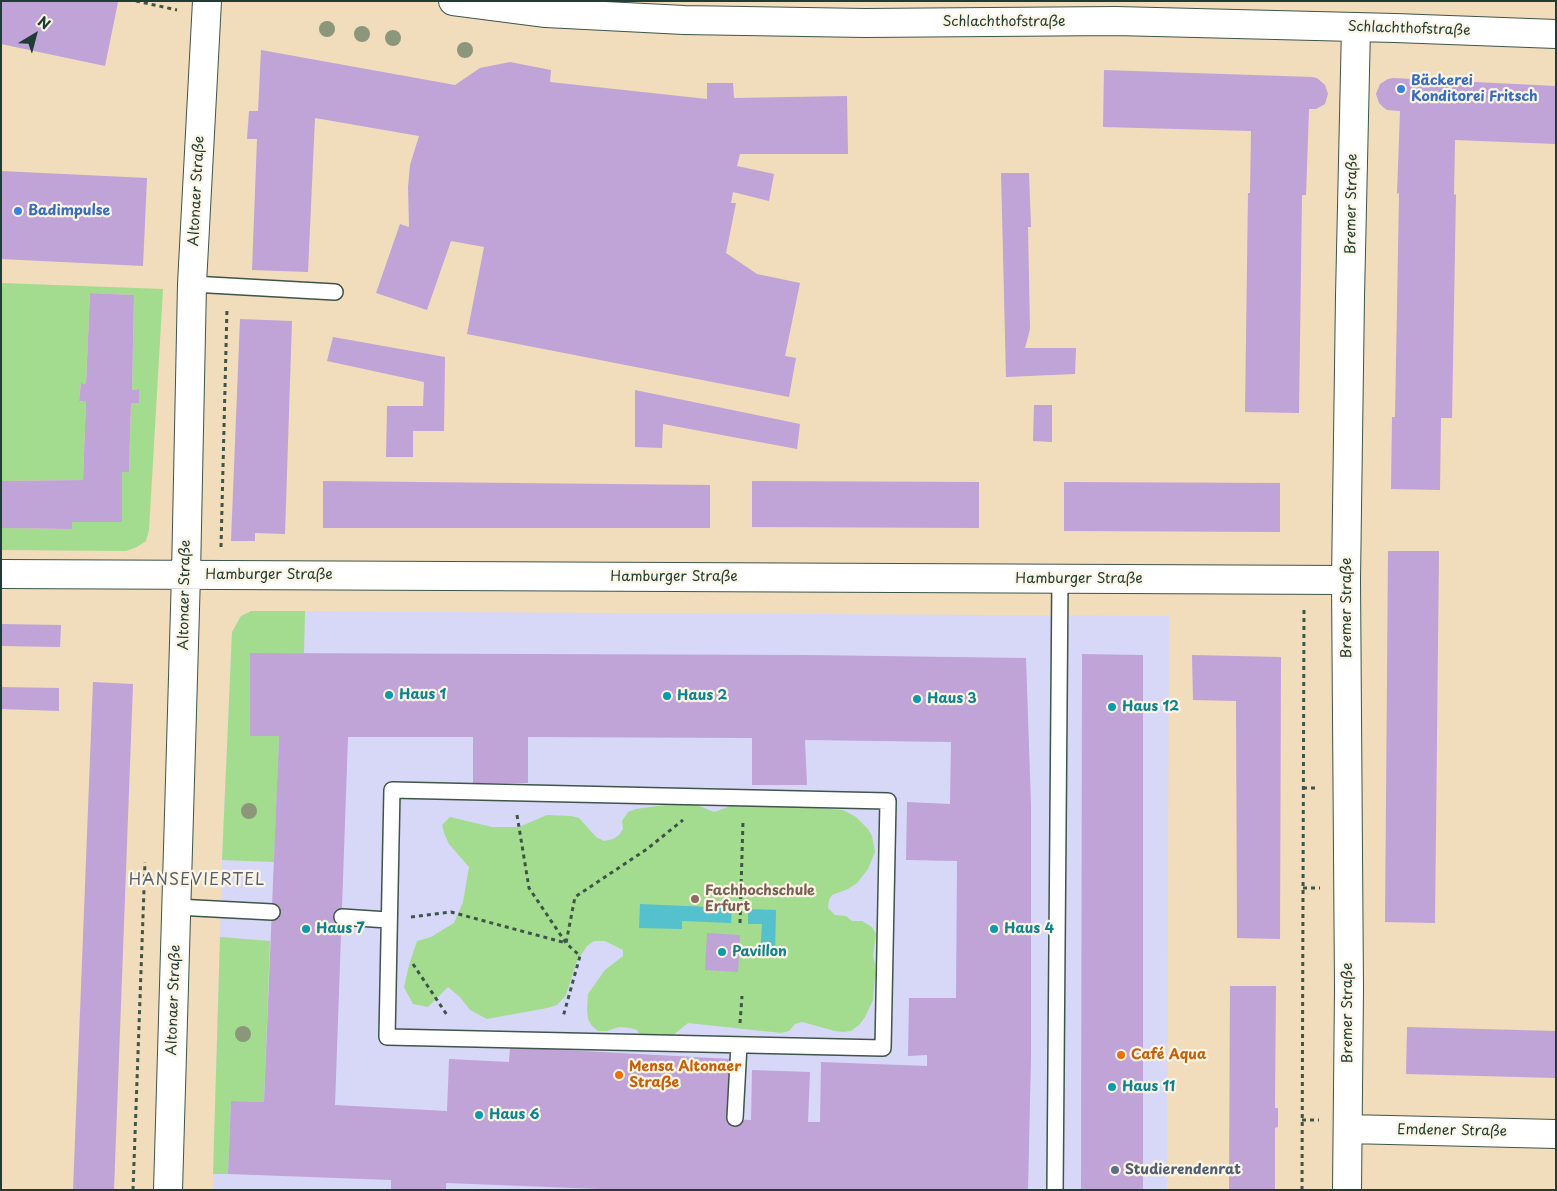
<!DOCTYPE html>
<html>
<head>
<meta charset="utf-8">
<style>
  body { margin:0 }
  #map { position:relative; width:1557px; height:1191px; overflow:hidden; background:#f1dcbb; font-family:"Playpen Sans",sans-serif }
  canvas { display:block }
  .frame { position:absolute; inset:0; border:2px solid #1f3d34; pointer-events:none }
  .north { position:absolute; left:10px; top:10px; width:50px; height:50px; -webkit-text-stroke:4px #fcf5e5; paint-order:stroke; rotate:37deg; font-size:14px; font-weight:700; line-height:20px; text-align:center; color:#1f3d34 }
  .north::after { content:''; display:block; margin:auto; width:18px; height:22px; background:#1f3d34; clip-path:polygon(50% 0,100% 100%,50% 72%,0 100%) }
</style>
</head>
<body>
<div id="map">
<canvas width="1557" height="1191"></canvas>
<div class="frame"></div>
<div class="north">N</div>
</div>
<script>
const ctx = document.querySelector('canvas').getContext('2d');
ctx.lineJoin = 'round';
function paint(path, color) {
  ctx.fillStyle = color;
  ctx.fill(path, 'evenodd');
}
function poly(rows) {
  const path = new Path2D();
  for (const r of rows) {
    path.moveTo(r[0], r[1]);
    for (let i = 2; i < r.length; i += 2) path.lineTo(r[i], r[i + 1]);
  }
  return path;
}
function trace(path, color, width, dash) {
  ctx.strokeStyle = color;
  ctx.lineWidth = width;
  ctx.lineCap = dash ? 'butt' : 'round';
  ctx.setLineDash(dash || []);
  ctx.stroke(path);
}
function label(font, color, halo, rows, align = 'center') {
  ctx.font = font + ' "Playpen Sans",sans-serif';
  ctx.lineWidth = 4.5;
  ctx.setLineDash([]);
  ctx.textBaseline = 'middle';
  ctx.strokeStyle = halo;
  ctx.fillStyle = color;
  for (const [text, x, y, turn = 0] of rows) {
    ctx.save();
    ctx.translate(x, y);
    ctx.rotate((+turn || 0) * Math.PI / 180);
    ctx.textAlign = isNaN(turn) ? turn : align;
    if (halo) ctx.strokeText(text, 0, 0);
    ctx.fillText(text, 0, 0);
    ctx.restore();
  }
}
paint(poly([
  [251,611,1169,616,1167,1190,213,1190,222,860,232,632,241,616]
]), '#d7d7f8');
paint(poly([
  [1,283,163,289,149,530,146,541,137,547,126,551,1,550,1,528,71,529,72,522,122,522,122,472,129,471,131,403,139,389,132,390,134,295,90,293,86,384,81,383,79,401,86,402,83,480,1,481],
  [251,611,305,611,304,653,250,653,250,736,279,736,274,862,222,860,232,632,241,616],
  [742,802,843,810,856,817,868,829,872,836,875,852,868,869,857,883,848,889,832,895,829,900,828,908,835,915,846,916,852,921,862,921,872,927,876,934,873,956,875,964,875,976,873,1000,865,1017,860,1024,851,1031,843,1032,835,1031,802,1022,795,1024,789,1031,781,1033,688,1023,672,1036,661,1041,643,1038,637,1030,630,1028,619,1027,607,1031,598,1031,592,1026,588,1019,587,1009,588,994,605,970,623,956,623,950,605,941,594,941,587,946,577,961,566,995,557,1005,547,1008,487,1019,470,1010,460,997,448,987,428,1007,413,1004,404,987,409,965,417,941,431,937,454,923,463,902,469,867,449,844,444,833,442,825,450,817,492,827,519,827,547,815,571,816,579,818,596,837,604,841,613,839,619,835,623,829,622,821,628,812,636,809,671,804,697,805,714,812],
  [220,937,270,941,264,1102,231,1101,228,1174,213,1174]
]), '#a3dc8e');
paint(poly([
  [640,904,732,908,731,923,682,921,682,929,639,928],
  [748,909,776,910,775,957,760,956,762,924,748,924]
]), '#54c1cc');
paint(poly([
  [1,1,118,2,105,66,1,44],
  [261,50,455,85,480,68,510,62,551,70,550,82,707,99,707,83,733,83,734,98,847,96,848,154,740,154,737,166,774,174,769,201,733,192,731,203,736,203,726,253,757,274,800,283,785,356,796,358,789,397,467,334,484,247,451,241,427,310,376,293,400,224,409,227,408,187,410,165,419,136,315,118,308,272,252,270,257,139,247,139,249,111,258,111],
  [1104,70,1312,77,1317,78,1325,85,1328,94,1325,104,1316,109,1309,109,1306,195,1302,195,1299,413,1245,412,1248,193,1250,193,1251,131,1103,127],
  [1393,78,1556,86,1556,144,1455,140,1454,195,1456,194,1452,418,1441,418,1440,490,1391,489,1392,417,1395,417,1399,193,1397,194,1400,111,1387,110,1383,107,1379,103,1376,94,1380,84,1388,79],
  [1,171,147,178,143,266,1,259],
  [1001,173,1029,173,1031,227,1028,227,1030,329,1025,348,1076,348,1075,374,1006,377],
  [90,293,134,295,132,390,139,389,139,403,131,403,129,472,122,472,122,522,72,522,72,529,1,528,1,481,83,480,86,402,79,401,81,383,86,384],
  [240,319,292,321,285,534,255,533,255,541,231,541],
  [333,337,445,357,444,431,413,431,413,457,386,457,387,406,423,406,424,382,327,361],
  [635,390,800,424,797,449,663,424,662,448,635,447],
  [1034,405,1052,405,1052,442,1033,441],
  [323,481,710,485,710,528,323,528],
  [752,481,979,482,979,528,752,527],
  [1064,482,1280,483,1280,532,1064,531],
  [1388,551,1439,551,1435,923,1385,922],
  [1,624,61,625,60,647,1,646],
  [250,653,807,655,1026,658,1031,805,1031,1057,1028,1190,624,1190,446,1183,446,1190,391,1190,391,1180,228,1174,231,1101,264,1102,279,736,250,736],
  [348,737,473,737,473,783,528,783,528,737,752,738,752,785,807,785,805,740,951,742,950,804,907,802,906,860,957,861,956,998,909,998,908,1056,927,1055,927,1066,821,1062,820,1122,808,1122,810,1072,752,1070,751,1120,727,1119,731,1059,510,1047,509,1062,449,1059,447,1111,335,1105],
  [1082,654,1143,655,1143,1190,1081,1190],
  [1192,655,1281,657,1280,939,1237,938,1236,701,1193,700],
  [93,682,133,684,114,1190,73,1190],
  [1,687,59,688,59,711,1,709],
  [707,933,740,935,738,972,705,970],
  [1230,986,1276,986,1275,1108,1278,1108,1278,1127,1275,1128,1275,1190,1229,1190],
  [1407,1027,1556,1031,1556,1078,1406,1074]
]), '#c0a3d7');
const service = poly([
  [192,284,335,292],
  [392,790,888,801,883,1048,387,1037,392,790],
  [176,907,272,912],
  [342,917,388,920],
  [735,1118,739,1045],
  [1055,1190,1060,579]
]);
const minor = poly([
  [453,1,546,13,684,20,865,23,1116,21,1395,28,1556,34],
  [1,574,1346,580],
  [1348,1129,1556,1134],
  [168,1190,186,575,192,284,207,1],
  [1347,1190,1349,989,1346,580,1350,296,1356,27]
]);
trace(service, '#3e5548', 18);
trace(minor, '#3e5548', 30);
trace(poly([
  [136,1,177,10],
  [221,547,227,308],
  [1303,788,1318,788],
  [517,815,529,888,566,943,580,956,563,1017],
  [1303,888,1320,888],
  [411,917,451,912,566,943,575,897,647,849,683,820],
  [740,923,743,821],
  [413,964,447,1015],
  [740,1023,742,996],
  [1302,1120,1319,1120],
  [133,1190,145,862],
  [1302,1190,1304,608]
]), '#3e5548', 3, [4, 4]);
trace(service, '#fff', 15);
trace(minor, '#fff', 28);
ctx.fillStyle = '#8c967b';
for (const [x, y] of [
  [327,29],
  [362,34],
  [393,38],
  [465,50],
  [249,811],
  [243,1034]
]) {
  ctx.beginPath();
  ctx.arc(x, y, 8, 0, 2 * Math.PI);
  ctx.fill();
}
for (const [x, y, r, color] of [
  [1401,89,5,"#3f7fe0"],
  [18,211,5,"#3f7fe0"],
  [389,695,5,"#0f9aa8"],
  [667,696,5,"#0f9aa8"],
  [917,699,5,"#0f9aa8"],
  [1112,707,5,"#0f9aa8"],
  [695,899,5,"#8d6e63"],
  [306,929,5,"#0f9aa8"],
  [994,929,5,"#0f9aa8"],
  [722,952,5,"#0f9aa8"],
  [1121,1055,5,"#e8710a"],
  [619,1075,5,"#e8710a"],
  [1112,1087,5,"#0f9aa8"],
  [479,1115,5,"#0f9aa8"],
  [1115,1170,5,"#5c6f8a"]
]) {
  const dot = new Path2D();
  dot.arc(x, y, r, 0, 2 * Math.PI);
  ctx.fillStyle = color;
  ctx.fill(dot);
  trace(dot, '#fcf5e5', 2);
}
label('14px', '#1f3d34', '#fcf5e5', [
  ["Schlachthofstraße",1004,22],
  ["Schlachthofstraße",1409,29,2],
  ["Altonaer Straße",197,191,-87],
  ["Bremer Straße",1352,204,-89],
  ["Hamburger Straße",269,575],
  ["Hamburger Straße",674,577],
  ["Hamburger Straße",1079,579],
  ["Altonaer Straße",185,595,-89],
  ["Bremer Straße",1347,608,-90],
  ["Altonaer Straße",174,1000,-88],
  ["Bremer Straße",1348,1013,-90],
  ["Emdener Straße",1452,1131,1]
]);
label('bold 14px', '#366cbe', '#fcf5e5', [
  ["Bäckerei",1411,81],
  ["Konditorei Fritsch",1411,97],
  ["Badimpulse",28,211]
], 'left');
label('bold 14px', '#0d838f', '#fcf5e5', [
  ["Haus 1",399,695],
  ["Haus 2",677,696],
  ["Haus 3",927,699],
  ["Haus 12",1122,707],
  ["Haus 7",316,929],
  ["Haus 4",1004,929],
  ["Pavillon",732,952],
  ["Haus 11",1122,1087],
  ["Haus 6",489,1115]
], 'left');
label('bold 14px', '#785e54', '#fcf5e5', [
  ["Fachhochschule",705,891],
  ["Erfurt",705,907]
], 'left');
label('bold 14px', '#c56008', '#fcf5e5', [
  ["Café Aqua",1131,1055],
  ["Mensa Altonaer",629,1067],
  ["Straße",629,1083]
], 'left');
label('bold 14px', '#4e5e75', '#fcf5e5', [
  ["Studierendenrat",1125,1170]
], 'left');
ctx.letterSpacing = '1px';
label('16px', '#57616d', '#fcf5e5', [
  ["HANSEVIERTEL",197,881]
]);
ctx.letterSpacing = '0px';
</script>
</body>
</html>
